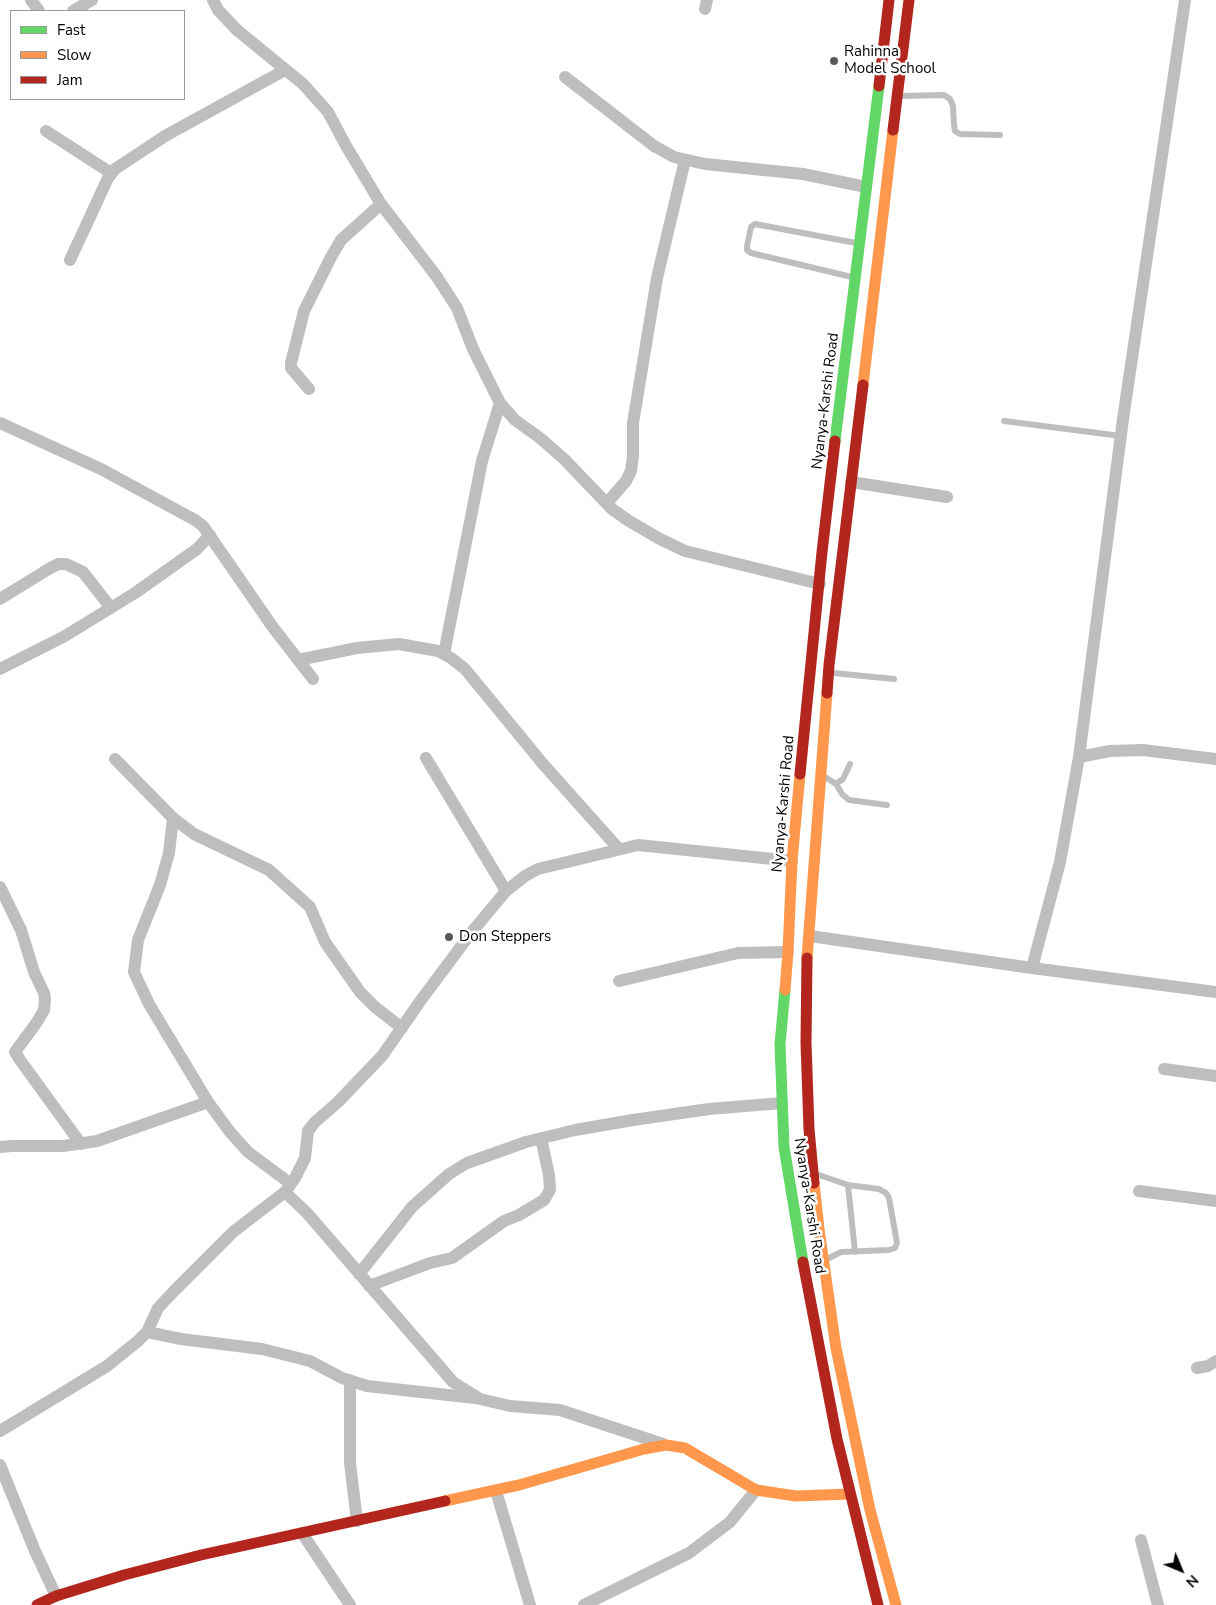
<!DOCTYPE html>
<html>
<head>
<meta charset="utf-8">
<style>
  body { margin:0 }
  #map { position:relative; width:1216px; height:1605px; overflow:hidden; background:#fff; font-family:"Nunito Sans",sans-serif }
  canvas { display:block }
  .legend { position:absolute; left:10px; top:10px; width:175px; height:90px; box-sizing:border-box; background:#fff; border:1px solid #999; margin:0; padding:6px 9px; list-style:none; font-size:15px; color:#000 }
  .legend li { display:flex; align-items:center; gap:10px; height:25px }
  .legend b { width:25px; border:1px solid #999 }
  .north { position:absolute; left:1156px; top:1545px; width:50px; height:50px; -webkit-text-stroke:4px #fff; paint-order:stroke; rotate:135deg; font-size:14px; font-weight:700; line-height:20px; text-align:center; color:#000 }
  .north::after { content:''; display:block; margin:auto; width:18px; height:22px; background:#000; clip-path:polygon(50% 0,100% 100%,50% 72%,0 100%) }
</style>
</head>
<body>
<div id="map">
<canvas width="1216" height="1605"></canvas>
<ul class="legend">
<li><b style="height:6px;background:#63d668"></b>Fast</li>
<li><b style="height:6px;background:#ff974d"></b>Slow</li>
<li><b style="height:6px;background:#b3261e"></b>Jam</li>
</ul>
<div class="north">N</div>
</div>
<script>
const ctx = document.querySelector('canvas').getContext('2d');
ctx.lineJoin = 'round';
function poly(rows) {
  const path = new Path2D();
  for (const r of rows) {
    path.moveTo(r[0], r[1]);
    for (let i = 2; i < r.length; i += 2) path.lineTo(r[i], r[i + 1]);
  }
  return path;
}
function trace(path, color, width, dash) {
  ctx.strokeStyle = color;
  ctx.lineWidth = width;
  ctx.lineCap = dash ? 'butt' : 'round';
  ctx.setLineDash(dash || []);
  ctx.stroke(path);
}
function label(font, color, halo, rows, align = 'center') {
  ctx.font = font + ' "Nunito Sans",sans-serif';
  ctx.lineWidth = 5;
  ctx.setLineDash([]);
  ctx.textBaseline = 'middle';
  ctx.strokeStyle = halo;
  ctx.fillStyle = color;
  for (const [text, x, y, turn = 0] of rows) {
    ctx.save();
    ctx.translate(x, y);
    ctx.rotate((+turn || 0) * Math.PI / 180);
    ctx.textAlign = isNaN(turn) ? turn : align;
    if (halo) ctx.strokeText(text, 0, 0);
    ctx.fillText(text, 0, 0);
    ctx.restore();
  }
}
trace(poly([
  [902,96,944,95,950,99,953,106,954,125,955,131,960,134,1000,135],
  [852,277,751,253,747,250,747,246,751,227,755,224,856,243],
  [1004,421,1121,436],
  [833,673,894,679],
  [825,777,836,784,842,794,849,800,887,805],
  [836,784,843,779,850,764],
  [819,1175,848,1185,879,1189,886,1193,889,1198,897,1243,895,1248,889,1250,841,1252,827,1259],
  [848,1185,855,1252]
]), '#bebebe', 6);
trace(poly([
  [31,0,39,11],
  [213,0,218,10,237,30,303,84,328,112,345,144,381,204,437,277,457,308,473,349,500,403,515,420,540,438,564,459,612,509,629,521,660,539,685,551,820,584],
  [705,9,707,0],
  [73,11,92,0],
  [565,77,654,146,674,157,705,164,803,174,866,187],
  [46,131,111,173],
  [70,260,108,178,115,169,165,136,285,70],
  [309,389,291,368,291,363,304,311,331,257,341,240,381,204],
  [0,423,101,469,195,520,203,526,272,626,313,679],
  [851,482,947,497],
  [607,503,626,481,631,471,633,456,633,423,657,278,685,160],
  [0,599,47,570,58,564,66,564,83,572,111,608],
  [444,654,482,461,500,403],
  [298,660,357,648,399,644,438,651,451,658,465,669,543,764,618,848],
  [0,669,65,636,135,593,197,549,210,535],
  [1079,757,1110,751,1143,750,1216,759],
  [426,758,506,891],
  [115,759,173,818,194,834,269,870,310,907,325,942,360,992,375,1007,402,1028],
  [173,818,169,853,160,885,138,940,134,972,149,1004,208,1102,230,1132,248,1152,291,1184],
  [0,887,21,930,34,972,44,993,45,999,44,1010,37,1022,15,1052,20,1060,81,1144],
  [810,936,1032,968,1060,862,1079,757,1123,419,1185,0],
  [1032,968,1216,992],
  [619,981,738,953,788,952],
  [1164,1069,1216,1076],
  [0,1147,12,1146,63,1146,97,1141,208,1102],
  [1139,1191,1216,1201],
  [285,1192,307,1213,453,1382,480,1399,510,1406,560,1410,663,1444],
  [359,1274,412,1207,449,1174,467,1163,526,1142,575,1130,633,1120,709,1109,782,1103],
  [369,1286,430,1263,452,1258,504,1221,519,1215,544,1200,550,1190,549,1175,541,1138],
  [147,1332,181,1339,262,1349,310,1361,342,1378,367,1386,475,1398],
  [1197,1368,1208,1366,1216,1361],
  [350,1380,350,1463,357,1521],
  [0,1431,107,1366,138,1341,147,1332,158,1308,175,1290,233,1232,285,1192,295,1178,305,1158,308,1131,315,1122,337,1103,382,1056,421,1000,471,933,506,891,525,876,538,869,638,845,792,861],
  [0,1465,35,1551,56,1596],
  [496,1491,530,1605],
  [302,1533,350,1605],
  [1141,1540,1158,1605],
  [584,1605,689,1553,730,1522,756,1490]
]), '#bebebe', 12);
trace(poly([
  [835,441,879,86],
  [785,990,780,1044,784,1147,803,1262]
]), '#63d668', 11);
trace(poly([
  [863,385,893,130],
  [807,958,827,693],
  [785,990,788,952,792,861,800,774],
  [814,1183,819,1229,836,1348,870,1510,896,1605],
  [445,1501,519,1485,644,1449,666,1445,685,1448,756,1490,796,1496,850,1494]
]), '#ff974d', 11);
trace(poly([
  [879,86,889,0],
  [893,130,909,0],
  [827,693,829,665,863,385],
  [800,774,822,552,835,441],
  [807,958,806,1043,809,1129,814,1183],
  [803,1262,837,1439,878,1605],
  [37,1605,56,1596,124,1575,201,1555,445,1501]
]), '#b3261e', 11);
for (const [x, y, r, color] of [
  [834,61,5,"#595959"],
  [449,937,5,"#595959"]
]) {
  const dot = new Path2D();
  dot.arc(x, y, r, 0, 2 * Math.PI);
  ctx.fillStyle = color;
  ctx.fill(dot);
  trace(dot, '#fff', 2);
}
label('15px', '#000', '#fff', [
  ["Rahinna",844,52],
  ["Model School",844,69],
  ["Don Steppers",459,937]
], 'left');
label('15px', '#000', '#fff', [
  ["Nyanya-Karshi Road",826,401,-83],
  ["Nyanya-Karshi Road",784,804,-85],
  ["Nyanya-Karshi Road",809,1206,81]
]);
</script>
</body>
</html>
